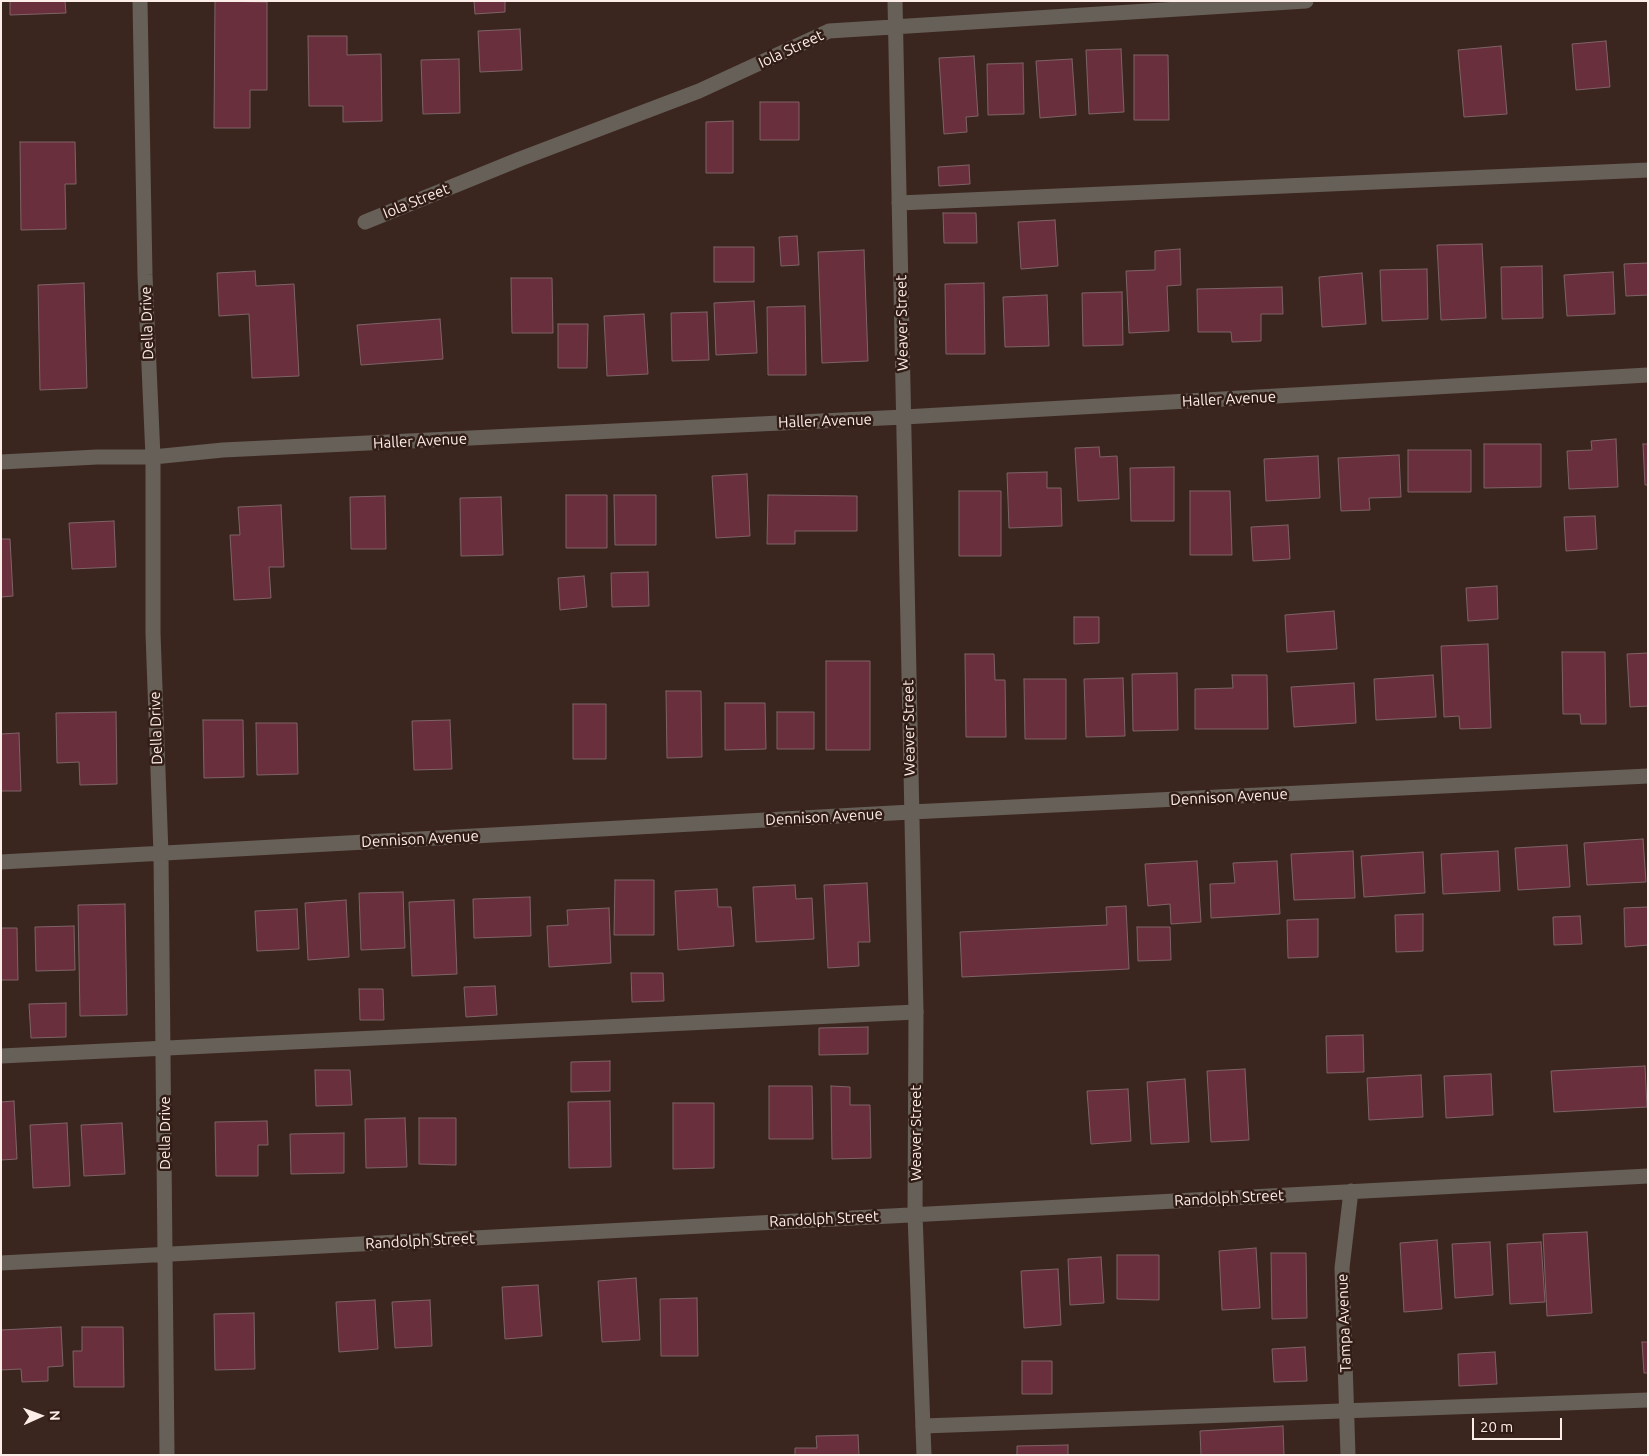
<!DOCTYPE html>
<html>
<head>
<meta charset="utf-8">
<style>
  body { margin:0 }
  #map { position:relative; width:1649px; height:1456px; overflow:hidden; background:#3b261f; font-family:Ubuntu,sans-serif }
  canvas { display:block }
  .frame { position:absolute; inset:0; border:2px solid #fcede8; pointer-events:none }
  .north { position:absolute; left:15px; top:1391px; width:50px; height:50px; -webkit-text-stroke:4px #311d15; paint-order:stroke; rotate:88deg; font-size:14px; font-weight:700; line-height:20px; text-align:center; color:#fcede8 }
  .north::after { content:''; display:block; margin:auto; width:18px; height:22px; background:#fcede8; clip-path:polygon(50% 0,100% 100%,50% 72%,0 100%) }
  .scale { position:absolute; left:1472px; top:1418px; width:90px; height:22px; box-sizing:border-box; border:2px solid #fcede8; border-top:0; padding-left:6px; font-size:15px; line-height:18px; white-space:nowrap; color:#fcede8; -webkit-text-stroke:4px #311d15; paint-order:stroke }
</style>
</head>
<body>
<div id="map">
<canvas width="1649" height="1456"></canvas>
<div class="frame"></div>
<div class="north">N</div>
<div class="scale">20 m</div>
</div>
<script>
const ctx = document.querySelector('canvas').getContext('2d');
ctx.lineJoin = 'round';
function paint(path, color) {
  ctx.fillStyle = color;
  ctx.fill(path, 'evenodd');
}
function poly(rows) {
  const path = new Path2D();
  for (const r of rows) {
    path.moveTo(r[0], r[1]);
    for (let i = 2; i < r.length; i += 2) path.lineTo(r[i], r[i + 1]);
  }
  return path;
}
function trace(path, color, width, dash) {
  ctx.strokeStyle = color;
  ctx.lineWidth = width;
  ctx.lineCap = dash ? 'butt' : 'round';
  ctx.setLineDash(dash || []);
  ctx.stroke(path);
}
function label(font, color, halo, rows, align = 'center') {
  ctx.font = font + ' Ubuntu,sans-serif';
  ctx.lineWidth = 5;
  ctx.setLineDash([]);
  ctx.textBaseline = 'middle';
  ctx.strokeStyle = halo;
  ctx.fillStyle = color;
  for (const [text, x, y, turn = 0] of rows) {
    ctx.save();
    ctx.translate(x, y);
    ctx.rotate((+turn || 0) * Math.PI / 180);
    ctx.textAlign = isNaN(turn) ? turn : align;
    if (halo) ctx.strokeText(text, 0, 0);
    ctx.fillText(text, 0, 0);
    ctx.restore();
  }
}
const building = poly([
  [10,1,65,1,66,13,10,15,10,1],
  [215,1,267,2,267,90,250,90,250,128,214,128,215,1],
  [474,1,505,1,505,12,475,14,474,1],
  [520,29,522,70,480,72,478,31,520,29],
  [308,36,347,36,347,55,381,54,382,121,343,122,343,106,309,106,308,36],
  [1606,41,1610,87,1576,90,1572,44,1606,41],
  [1501,46,1507,114,1464,117,1458,50,1501,46],
  [1121,49,1124,112,1089,114,1086,50,1121,49],
  [1134,55,1168,55,1169,120,1134,120,1134,55],
  [974,56,978,116,966,117,967,132,944,134,939,58,974,56],
  [459,59,460,113,423,114,421,60,459,59],
  [1072,59,1076,115,1040,118,1036,61,1072,59],
  [1023,63,1024,114,988,115,987,64,1023,63],
  [760,102,799,102,799,140,760,140,760,102],
  [733,121,733,173,706,173,706,122,733,121],
  [20,142,75,142,76,184,65,184,66,229,21,230,20,142],
  [969,165,970,184,939,186,938,167,969,165],
  [943,213,976,213,977,243,944,243,943,213],
  [1055,220,1058,266,1021,269,1018,222,1055,220],
  [797,236,799,265,781,266,779,237,797,236],
  [1482,244,1486,318,1441,320,1437,245,1482,244],
  [714,247,754,247,754,282,714,282,714,247],
  [1180,249,1181,285,1167,286,1169,331,1129,333,1126,271,1155,270,1155,251,1180,249],
  [864,250,868,361,822,363,818,252,864,250],
  [1648,263,1648,295,1626,296,1624,264,1648,263],
  [1542,266,1543,318,1502,319,1501,267,1542,266],
  [1427,269,1428,319,1382,321,1380,270,1427,269],
  [255,271,256,286,294,284,299,376,252,378,249,314,219,316,217,273,255,271],
  [1613,272,1615,314,1567,316,1564,275,1613,272],
  [1362,273,1366,324,1322,327,1319,277,1362,273],
  [511,278,552,278,553,333,512,333,511,278],
  [84,283,87,388,40,390,38,285,84,283],
  [984,283,985,354,946,354,945,284,984,283],
  [1282,287,1283,314,1261,314,1261,341,1232,342,1231,332,1198,332,1197,289,1282,287],
  [1122,292,1123,345,1083,346,1082,293,1122,292],
  [1047,295,1049,346,1005,347,1003,297,1047,295],
  [754,301,757,353,716,355,714,303,754,301],
  [805,306,806,375,768,375,767,307,805,306],
  [707,312,709,360,672,361,671,313,707,312],
  [644,314,648,374,607,376,604,316,644,314],
  [440,319,443,359,361,365,357,325,440,319],
  [558,324,588,324,587,368,558,368,558,324],
  [1616,439,1618,487,1569,489,1567,451,1592,450,1591,441,1616,439],
  [1484,444,1541,444,1541,487,1484,488,1484,444],
  [1643,444,1648,444,1648,485,1645,485,1643,444],
  [1099,447,1100,457,1117,456,1119,499,1078,501,1075,448,1099,447],
  [1408,450,1471,450,1471,492,1408,492,1408,450],
  [1399,455,1401,497,1369,498,1370,510,1341,511,1338,458,1399,455],
  [1318,456,1320,498,1266,501,1264,459,1318,456],
  [1174,467,1174,521,1131,521,1130,468,1174,467],
  [1047,472,1047,488,1061,488,1062,526,1009,528,1007,473,1047,472],
  [747,474,750,536,716,538,712,476,747,474],
  [959,491,1001,491,1001,556,959,556,959,491],
  [1190,491,1230,491,1232,555,1190,555,1190,491],
  [566,495,607,495,607,548,566,548,566,495],
  [614,495,656,495,656,545,615,545,614,495],
  [768,495,857,496,857,531,795,531,795,544,767,544,768,495],
  [385,496,386,549,351,549,350,497,385,496],
  [501,497,503,555,461,556,460,498,501,497],
  [281,505,284,567,269,567,271,598,234,600,230,535,240,535,238,507,281,505],
  [1595,516,1597,549,1566,551,1564,517,1595,516],
  [114,521,116,567,72,569,69,523,114,521],
  [1288,525,1290,559,1253,561,1251,527,1288,525],
  [1,539,10,539,13,596,1,597,1,539],
  [648,572,649,606,612,607,611,573,648,572],
  [584,576,587,607,560,610,558,578,584,576],
  [1497,586,1498,619,1468,621,1466,588,1497,586],
  [1334,611,1337,649,1287,652,1285,615,1334,611],
  [1074,617,1099,617,1099,643,1074,644,1074,617],
  [1488,644,1491,728,1460,729,1459,716,1444,717,1441,646,1488,644],
  [1562,652,1605,652,1606,724,1581,724,1580,714,1563,714,1562,652],
  [1648,653,1648,706,1630,707,1627,654,1648,653],
  [965,654,994,654,995,680,1005,680,1006,737,966,737,965,654],
  [826,661,870,661,870,750,826,750,826,661],
  [1177,673,1178,730,1133,731,1132,674,1177,673],
  [1232,675,1267,675,1268,729,1195,729,1195,689,1233,688,1232,675],
  [1433,675,1436,717,1376,720,1374,679,1433,675],
  [1123,678,1125,736,1086,737,1084,679,1123,678],
  [1024,679,1066,679,1066,739,1025,739,1024,679],
  [1354,683,1356,723,1294,727,1291,687,1354,683],
  [666,691,701,691,702,757,667,758,666,691],
  [725,703,765,703,766,749,725,750,725,703],
  [573,704,606,704,606,759,573,759,573,704],
  [116,712,117,784,80,785,79,762,57,763,56,713,116,712],
  [777,712,814,712,814,749,777,749,777,712],
  [203,720,243,720,244,777,204,778,203,720],
  [450,720,452,769,414,770,412,721,450,720],
  [256,723,297,723,298,774,257,775,256,723],
  [19,733,21,791,1,791,1,734,19,733],
  [1643,839,1646,882,1587,885,1584,843,1643,839],
  [1567,845,1570,887,1518,890,1515,848,1567,845],
  [1353,851,1355,898,1294,900,1291,854,1353,851],
  [1498,851,1500,891,1443,894,1441,854,1498,851],
  [1423,852,1425,893,1364,897,1361,856,1423,852],
  [1197,861,1201,922,1171,924,1170,904,1148,906,1145,864,1197,861],
  [1277,861,1280,914,1211,918,1210,884,1235,883,1233,863,1277,861],
  [615,880,654,880,654,935,614,935,615,880],
  [867,883,870,942,858,942,859,966,828,968,824,885,867,883],
  [795,885,796,899,812,898,814,939,756,942,753,887,795,885],
  [717,889,718,907,731,907,734,946,678,950,675,891,717,889],
  [403,892,405,948,361,950,359,893,403,892],
  [530,897,531,936,474,938,473,899,530,897],
  [346,900,349,957,308,960,305,903,346,900],
  [454,900,457,974,412,976,409,902,454,900],
  [125,904,127,1015,80,1016,78,905,125,904],
  [1126,906,1129,969,962,977,960,932,1107,925,1106,907,1126,906],
  [1648,907,1648,945,1625,947,1624,908,1648,907],
  [609,908,611,963,549,967,547,926,568,925,567,910,609,908],
  [297,909,299,949,257,951,255,911,297,909],
  [1423,914,1423,951,1396,952,1395,915,1423,914],
  [1580,916,1582,944,1554,945,1553,917,1580,916],
  [1318,919,1318,957,1288,958,1287,920,1318,919],
  [74,926,75,970,36,971,35,927,74,926],
  [1137,927,1170,927,1171,960,1138,961,1137,927],
  [1,928,17,928,18,980,1,980,1,928],
  [631,973,663,973,664,1001,632,1002,631,973],
  [495,986,497,1015,466,1017,464,987,495,986],
  [359,989,383,989,384,1020,360,1020,359,989],
  [66,1003,66,1037,31,1038,29,1004,66,1003],
  [868,1027,868,1054,819,1055,819,1028,868,1027],
  [1363,1035,1364,1072,1327,1073,1326,1036,1363,1035],
  [610,1061,610,1091,571,1092,571,1062,610,1061],
  [1645,1066,1647,1107,1554,1112,1551,1071,1645,1066],
  [1245,1069,1249,1140,1211,1142,1207,1071,1245,1069],
  [315,1070,350,1070,352,1105,316,1106,315,1070],
  [1491,1074,1493,1115,1446,1118,1444,1076,1491,1074],
  [1421,1075,1423,1117,1369,1120,1367,1078,1421,1075],
  [1185,1079,1189,1142,1151,1144,1147,1082,1185,1079],
  [769,1086,812,1086,813,1139,769,1139,769,1086],
  [831,1086,850,1087,850,1105,870,1105,871,1158,832,1159,831,1086],
  [1128,1089,1131,1141,1091,1144,1087,1091,1128,1089],
  [14,1101,17,1159,1,1160,1,1102,14,1101],
  [610,1101,611,1167,569,1168,568,1102,610,1101],
  [673,1103,714,1103,714,1168,673,1169,673,1103],
  [405,1118,407,1167,366,1168,365,1119,405,1118],
  [419,1118,456,1118,456,1165,419,1164,419,1118],
  [267,1121,268,1145,258,1145,258,1176,216,1176,215,1122,267,1121],
  [67,1123,70,1186,33,1188,30,1125,67,1123],
  [122,1123,125,1174,84,1176,81,1125,122,1123],
  [344,1133,344,1173,291,1174,290,1134,344,1133],
  [1587,1232,1592,1313,1547,1316,1543,1234,1587,1232],
  [1437,1240,1442,1309,1404,1312,1400,1243,1437,1240],
  [1490,1242,1493,1295,1455,1298,1452,1244,1490,1242],
  [1541,1242,1545,1302,1510,1304,1507,1244,1541,1242],
  [1256,1248,1260,1308,1222,1310,1219,1251,1256,1248],
  [1271,1253,1306,1253,1307,1318,1272,1319,1271,1253],
  [1117,1255,1159,1255,1159,1300,1117,1299,1117,1255],
  [1101,1257,1104,1303,1070,1305,1068,1259,1101,1257],
  [1058,1269,1061,1325,1024,1328,1021,1271,1058,1269],
  [636,1278,640,1340,602,1342,598,1281,636,1278],
  [538,1285,542,1336,505,1339,502,1287,538,1285],
  [697,1298,698,1356,661,1356,660,1299,697,1298],
  [375,1300,378,1349,339,1352,336,1302,375,1300],
  [430,1300,432,1346,395,1348,392,1302,430,1300],
  [254,1313,255,1369,215,1370,214,1314,254,1313],
  [61,1327,63,1366,48,1367,48,1381,22,1382,21,1369,1,1370,1,1330,61,1327],
  [82,1327,123,1327,124,1387,74,1387,73,1351,82,1351,82,1327],
  [1642,1342,1648,1342,1648,1373,1644,1373,1642,1342],
  [1305,1347,1307,1381,1274,1382,1272,1349,1305,1347],
  [1495,1352,1497,1384,1459,1386,1458,1354,1495,1352],
  [1022,1361,1052,1361,1052,1394,1022,1394,1022,1361],
  [1283,1426,1284,1455,1201,1455,1200,1431,1283,1426],
  [858,1435,859,1455,795,1455,795,1448,817,1448,816,1436,858,1435],
  [1068,1445,1068,1455,1017,1455,1017,1446,1068,1445]
]);
paint(building, '#6a2f3c');
trace(building, '#7e6367', 1);
trace(poly([
  [899,203,1648,170],
  [1,1056,916,1012],
  [923,1426,1648,1400]
]), '#676058', 15);
trace(poly([
  [140,1,145,275,153,457,153,633,161,854,167,1455],
  [895,1,916,1012,915,1214,924,1455],
  [365,222,520,159,699,91,829,31,1306,1],
  [1,462,97,457,153,457,223,450,904,417,1648,375],
  [1,862,911,812,1648,776],
  [1,1263,1648,1176],
  [1348,1455,1342,1268,1351,1191]
]), '#676058', 15);
label('15px', '#fcede8', '#311d15', [
  ["Iola Street",791,49,-25],
  ["Iola Street",416,201,-22],
  ["Della Drive",147,323,-92],
  ["Weaver Street",902,323,-91],
  ["Haller Avenue",1229,399,-3],
  ["Haller Avenue",825,421,-2],
  ["Haller Avenue",420,441,-3],
  ["Della Drive",156,728,-92],
  ["Weaver Street",909,728,-91],
  ["Dennison Avenue",1229,797,-3],
  ["Dennison Avenue",824,817,-3],
  ["Dennison Avenue",420,839,-3],
  ["Della Drive",165,1133,-90],
  ["Weaver Street",916,1133,-90],
  ["Randolph Street",1229,1198,-3],
  ["Randolph Street",824,1219,-3],
  ["Randolph Street",420,1241,-3],
  ["Tampa Avenue",1344,1323,-92]
]);
</script>
</body>
</html>
